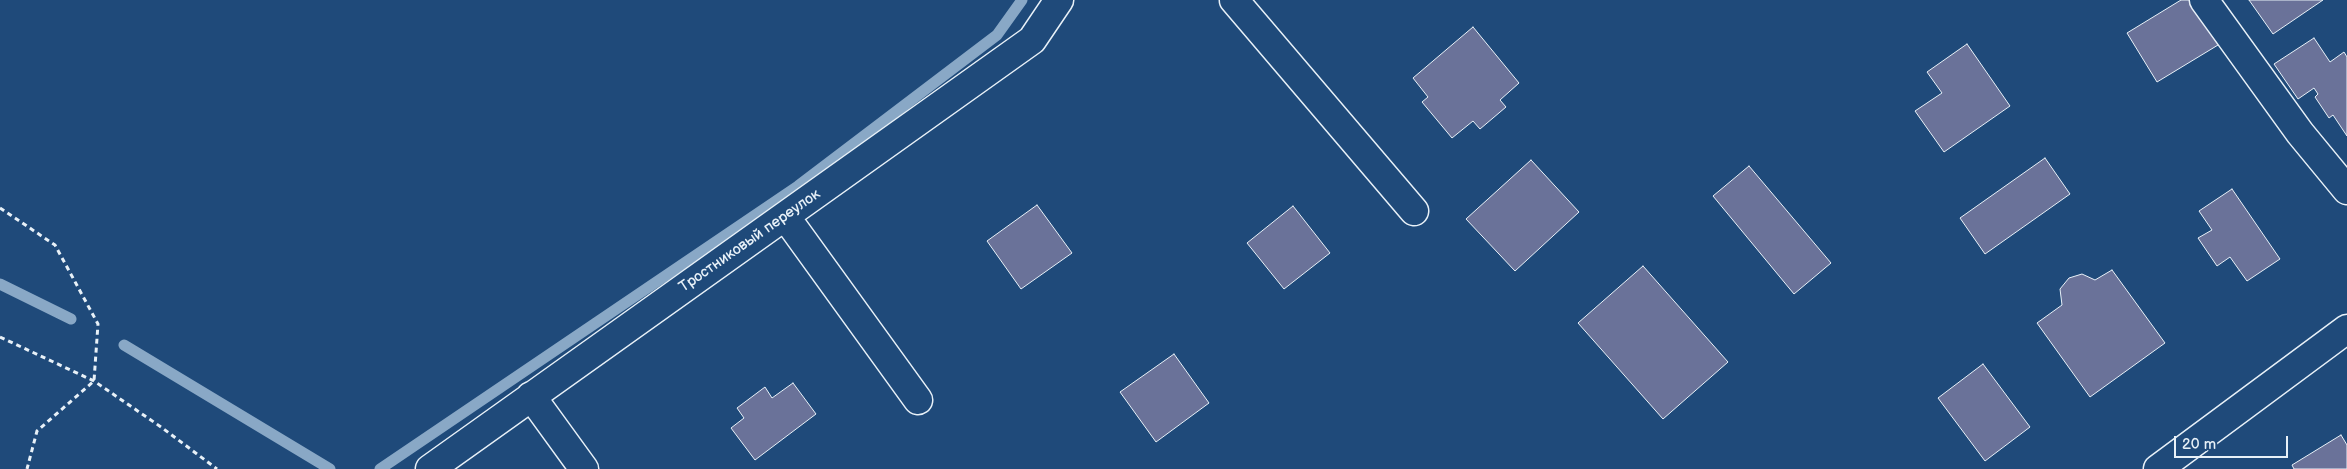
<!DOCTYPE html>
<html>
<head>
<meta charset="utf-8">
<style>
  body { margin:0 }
  #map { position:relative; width:2347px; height:469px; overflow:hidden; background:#1f4a7a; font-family:"Balsamiq Sans",sans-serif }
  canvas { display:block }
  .scale { position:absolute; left:2174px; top:436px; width:114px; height:22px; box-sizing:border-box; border:2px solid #e8f1f8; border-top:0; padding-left:6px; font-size:15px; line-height:18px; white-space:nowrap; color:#e8f1f8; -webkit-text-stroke:4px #1f4a7a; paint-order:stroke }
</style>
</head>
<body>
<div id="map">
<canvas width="2347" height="469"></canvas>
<div class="scale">20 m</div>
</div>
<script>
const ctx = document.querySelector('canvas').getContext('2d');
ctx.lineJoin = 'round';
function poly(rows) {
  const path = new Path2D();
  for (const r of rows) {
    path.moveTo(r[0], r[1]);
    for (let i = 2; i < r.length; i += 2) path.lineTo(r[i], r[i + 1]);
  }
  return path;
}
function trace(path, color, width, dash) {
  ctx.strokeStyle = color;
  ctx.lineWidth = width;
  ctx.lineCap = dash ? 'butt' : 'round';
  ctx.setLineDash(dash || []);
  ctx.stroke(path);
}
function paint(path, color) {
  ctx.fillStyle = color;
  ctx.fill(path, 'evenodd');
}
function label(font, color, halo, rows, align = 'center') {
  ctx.font = font + ' "Balsamiq Sans",sans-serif';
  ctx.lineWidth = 4;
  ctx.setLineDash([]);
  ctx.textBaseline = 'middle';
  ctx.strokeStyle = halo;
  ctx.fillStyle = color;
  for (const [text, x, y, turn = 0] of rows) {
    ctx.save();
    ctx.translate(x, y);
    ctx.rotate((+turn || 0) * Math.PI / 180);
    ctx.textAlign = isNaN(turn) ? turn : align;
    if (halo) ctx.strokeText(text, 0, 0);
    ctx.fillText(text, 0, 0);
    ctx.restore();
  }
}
trace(poly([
  [0,284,71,319],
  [124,345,330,469],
  [380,469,798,186,997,35,1022,0]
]), '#89a8c6', 11);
const building = poly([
  [2181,0,2197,0,2223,42,2157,82,2127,33,2181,0],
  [2249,0,2323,0,2273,34,2249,0],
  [1473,27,1519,83,1500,100,1506,107,1480,129,1473,121,1452,138,1422,102,1428,97,1413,78,1473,27],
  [2314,38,2330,62,2344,52,2347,57,2347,136,2333,115,2329,118,2315,97,2318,94,2314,88,2298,99,2274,64,2314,38],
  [1967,44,2010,106,1944,152,1915,111,1942,93,1927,72,1967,44],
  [2045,158,2070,194,1985,254,1960,218,2045,158],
  [1531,160,1579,212,1515,271,1466,219,1531,160],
  [1749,166,1831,263,1794,294,1713,196,1749,166],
  [2232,189,2280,259,2247,281,2230,257,2217,266,2198,238,2212,230,2199,211,2232,189],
  [1037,205,1072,253,1021,289,987,241,1037,205],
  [1293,206,1330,253,1284,289,1247,243,1293,206],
  [1643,266,1728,362,1663,419,1578,323,1643,266],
  [2112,270,2165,343,2090,397,2037,323,2062,305,2060,289,2069,278,2082,274,2095,280,2112,270],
  [1174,354,1209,403,1156,442,1120,392,1174,354],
  [1983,364,2030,427,1985,461,1938,398,1983,364],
  [793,383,816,414,755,460,731,428,744,418,737,408,765,387,772,398,793,383],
  [2341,435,2347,445,2347,469,2294,469,2292,465,2341,435]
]);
paint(building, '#6a7299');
trace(building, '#e8f1f8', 1);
const minor = poly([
  [1234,0,1414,211],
  [2204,0,2300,133,2347,190],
  [785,216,918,400],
  [531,396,584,469],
  [430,469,1032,40,1059,0],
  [2158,469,2347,329]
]);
trace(minor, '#e8f1f8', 31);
trace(poly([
  [0,208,55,245,98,324,94,381,37,431,27,469],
  [0,337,94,381,161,427,217,469]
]), '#e8f1f8', 3, [5, 4]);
trace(minor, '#1f4a7a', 28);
label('15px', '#e8f1f8', '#1f4a7a', [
  ["Тростниковый переулок",750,241,-35]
]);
</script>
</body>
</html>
